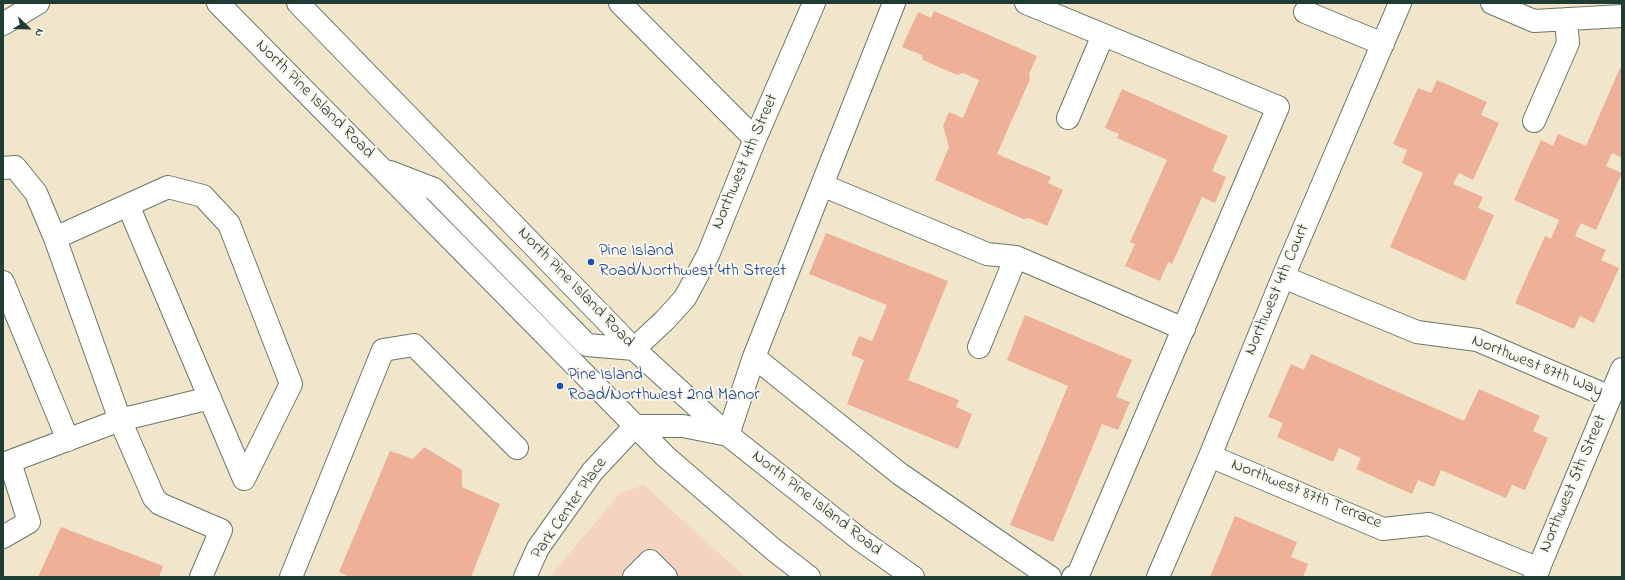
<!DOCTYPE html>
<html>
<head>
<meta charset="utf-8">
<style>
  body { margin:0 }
  #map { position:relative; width:1625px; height:580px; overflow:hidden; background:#f1e6cb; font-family:"Indie Flower",sans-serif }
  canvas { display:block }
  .frame { position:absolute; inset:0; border:4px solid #1f3d34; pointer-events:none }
  .north { position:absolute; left:8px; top:8px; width:40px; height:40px; -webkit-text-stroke:3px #fbf7ec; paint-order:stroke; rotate:113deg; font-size:11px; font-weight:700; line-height:16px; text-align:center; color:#1f3d34 }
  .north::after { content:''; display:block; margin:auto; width:14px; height:18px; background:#1f3d34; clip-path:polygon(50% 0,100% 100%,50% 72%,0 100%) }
</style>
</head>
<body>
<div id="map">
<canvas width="1625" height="580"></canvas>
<div class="frame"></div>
<div class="north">N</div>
</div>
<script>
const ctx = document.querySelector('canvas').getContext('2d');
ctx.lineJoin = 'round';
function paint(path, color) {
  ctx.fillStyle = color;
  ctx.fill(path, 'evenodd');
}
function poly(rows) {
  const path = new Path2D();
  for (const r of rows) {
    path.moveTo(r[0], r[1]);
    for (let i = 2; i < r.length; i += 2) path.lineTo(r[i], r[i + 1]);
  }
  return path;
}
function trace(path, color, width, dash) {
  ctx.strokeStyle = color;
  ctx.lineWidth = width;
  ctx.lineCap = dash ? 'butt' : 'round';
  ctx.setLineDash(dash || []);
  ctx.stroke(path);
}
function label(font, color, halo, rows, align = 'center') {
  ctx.font = font + ' "Indie Flower",sans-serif';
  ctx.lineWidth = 4;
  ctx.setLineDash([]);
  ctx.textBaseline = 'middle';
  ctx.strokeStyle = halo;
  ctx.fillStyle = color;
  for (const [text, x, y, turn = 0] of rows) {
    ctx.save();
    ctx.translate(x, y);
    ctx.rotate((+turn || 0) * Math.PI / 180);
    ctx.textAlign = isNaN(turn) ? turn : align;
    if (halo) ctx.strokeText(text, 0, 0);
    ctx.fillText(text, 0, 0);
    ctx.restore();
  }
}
paint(poly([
  [644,485,745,577,552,577,554,572,620,493]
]), '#f4d3c1');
paint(poly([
  [934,11,1037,56,1029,74,1030,79,997,154,1051,177,1048,183,1063,190,1047,226,1029,218,1023,219,935,180,949,147,943,126,949,112,963,118,979,80,963,73,957,75,923,60,922,55,902,47,918,12,931,18],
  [1620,68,1622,68,1622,158,1612,153,1606,166,1622,173,1596,230,1581,223,1575,236,1606,250,1601,260,1619,268,1594,323,1580,316,1574,329,1515,303,1545,236,1551,239,1559,220,1514,200,1541,140,1553,146,1558,134,1586,146],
  [1437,80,1487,102,1481,115,1499,123,1473,180,1459,173,1453,184,1483,197,1478,208,1494,215,1465,281,1390,247,1423,173,1402,163,1407,150,1393,144,1418,88,1431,93],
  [1122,89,1228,136,1212,171,1226,177,1215,203,1202,197,1172,264,1168,262,1160,281,1125,266,1135,244,1130,242,1167,160,1117,138,1119,134,1105,128],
  [826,233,948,281,908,380,959,400,956,407,972,414,958,449,847,404,864,360,851,355,859,336,872,341,887,305,809,274],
  [1025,315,1132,360,1116,397,1130,402,1118,430,1102,424,1053,542,1010,525,1068,386,1007,360],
  [1311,354,1464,421,1479,389,1540,416,1533,431,1548,438,1525,490,1512,485,1506,498,1441,470,1434,487,1418,480,1412,494,1356,469,1361,458,1339,448,1333,462,1277,437,1283,423,1268,417,1291,364,1304,370],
  [424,447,462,470,462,487,500,504,471,577,350,577,339,572,390,451,413,459],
  [1235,516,1297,542,1291,557,1308,564,1303,577,1210,577],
  [61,527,163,566,159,577,38,577]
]), '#eeb096');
const minor = poly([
  [620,3,755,139],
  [1026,3,1278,107,1078,575,1073,577],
  [1492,3,1534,21,1622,16],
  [1305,12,1383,44],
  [3,24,38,3],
  [1068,118,1103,35],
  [1534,121,1568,43,1566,19],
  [3,168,15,167,36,193,55,238,120,420,3,464],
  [822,185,987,254,1016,257,1184,329],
  [55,238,168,187,203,196,229,224,291,384,244,479,128,205],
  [1283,277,1417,332,1477,340,1610,397],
  [3,282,68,440],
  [979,347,1016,257],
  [634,349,665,320,685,298,708,255,755,139,814,3],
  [754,357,894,3],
  [728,435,754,357,900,474,1050,577],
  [1210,456,1383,529,1429,524,1539,569],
  [3,537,29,522,10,462],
  [201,577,221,530,160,504,154,498,120,420,210,398],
  [291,577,383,350,414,345,517,448],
  [525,577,538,548,592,472,635,426],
  [634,577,650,561,666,577],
  [1158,577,1210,456,1283,277,1400,3],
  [1535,577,1622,369]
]);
const major = poly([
  [218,3,665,456,774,550,809,577],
  [298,3,634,349,728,435,862,541,913,577],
  [390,172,434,189,587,345,634,349],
  [635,426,683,426,728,435]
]);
trace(minor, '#687869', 24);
trace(major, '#687869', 24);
trace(minor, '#fff', 22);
trace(major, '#fff', 22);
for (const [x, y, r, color] of [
  [591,262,4,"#1a4fb4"],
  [560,386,4,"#1a4fb4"]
]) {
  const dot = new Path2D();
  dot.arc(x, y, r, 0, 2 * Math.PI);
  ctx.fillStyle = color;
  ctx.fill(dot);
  trace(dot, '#fbf7ec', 1.5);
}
label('17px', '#1f3d34', '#fbf7ec', [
  ["North Pine Island Road",314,100,45],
  ["Northwest 4th Street",746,162,-67],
  ["North Pine Island Road",575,288,46],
  ["Northwest 4th Court",1278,290,-67],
  ["Northwest 87th Way",1537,367,22],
  ["Northwest 5th Street",1574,484,-67],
  ["Northwest 87th Terrace",1306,495,22],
  ["North Pine Island Road",816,504,38],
  ["Park Center Place",570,509,-55]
]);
label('17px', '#164399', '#fbf7ec', [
  ["Pine Island",599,252],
  ["Road/Northwest 4th Street",599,272],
  ["Pine Island",568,376],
  ["Road/Northwest 2nd Manor",568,396]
], 'left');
</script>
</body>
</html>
